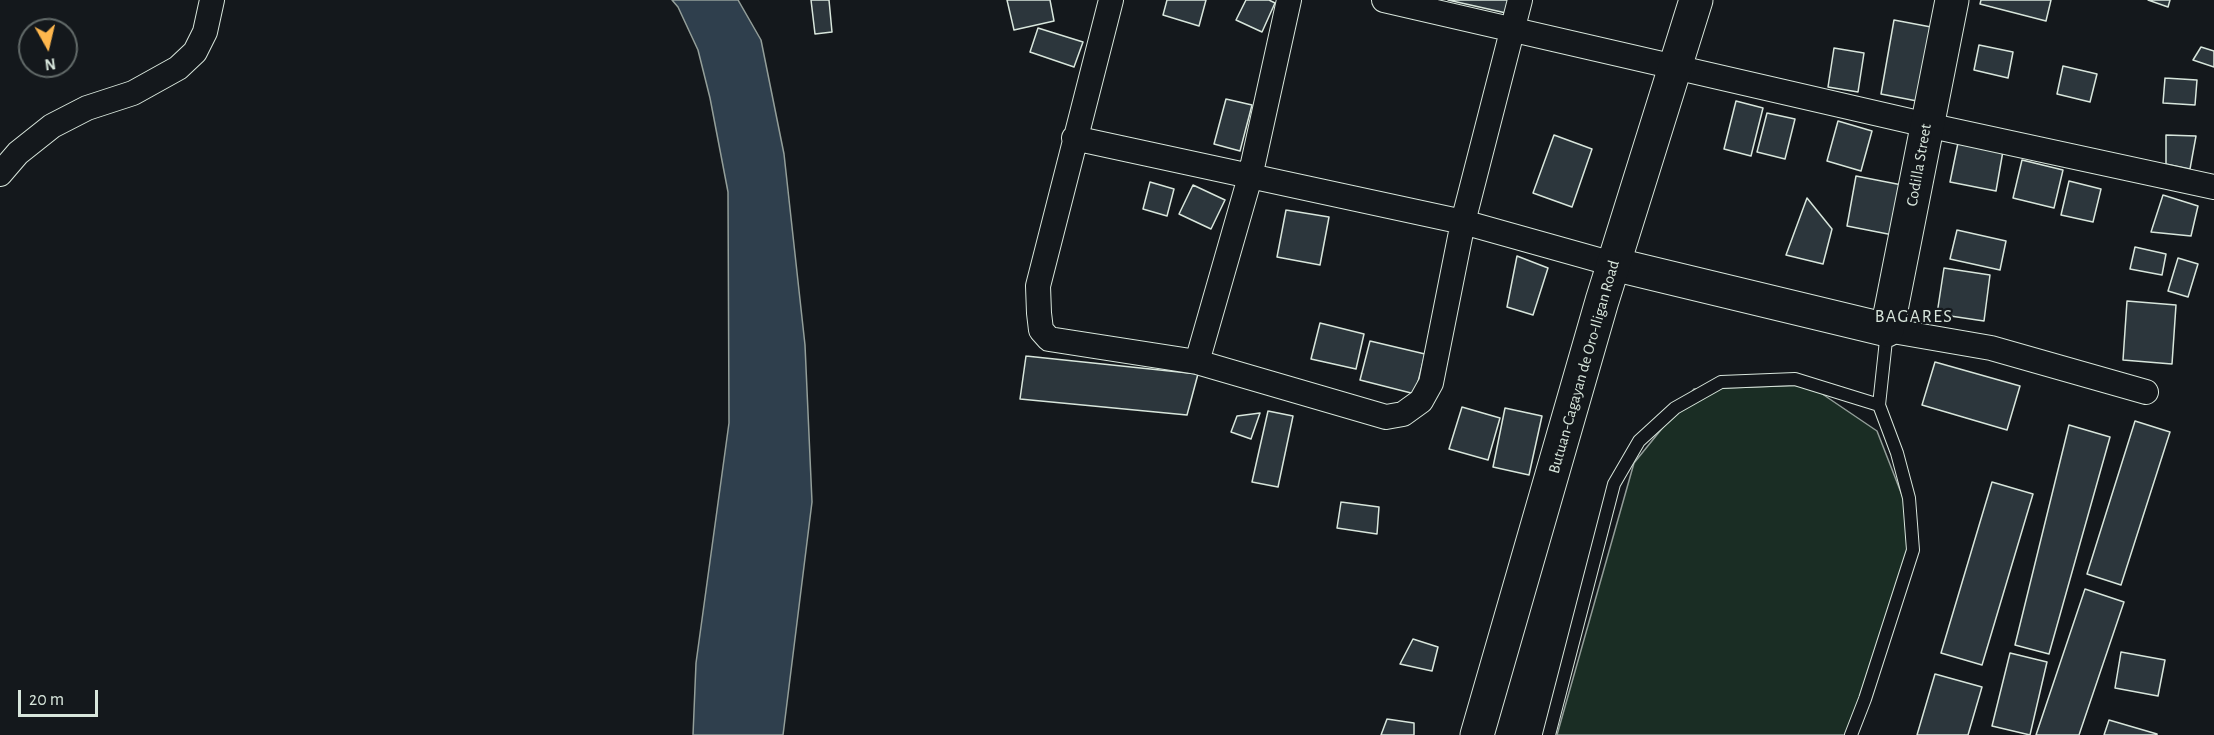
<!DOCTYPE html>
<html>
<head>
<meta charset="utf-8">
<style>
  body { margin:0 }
  #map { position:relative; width:2214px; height:735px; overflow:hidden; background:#14181c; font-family:"Alegreya Sans",sans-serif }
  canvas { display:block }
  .north { position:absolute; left:18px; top:18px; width:60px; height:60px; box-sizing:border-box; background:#14181c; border:2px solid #626a69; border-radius:50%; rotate:172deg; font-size:16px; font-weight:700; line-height:24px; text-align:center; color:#d8e6dc }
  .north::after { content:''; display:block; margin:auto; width:21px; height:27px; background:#ffb74d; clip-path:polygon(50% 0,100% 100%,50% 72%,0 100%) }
  .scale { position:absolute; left:18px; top:690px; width:80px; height:27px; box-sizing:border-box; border:3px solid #d8e6dc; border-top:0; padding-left:8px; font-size:18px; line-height:21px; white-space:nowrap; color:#d8e6dc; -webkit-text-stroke:4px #14181c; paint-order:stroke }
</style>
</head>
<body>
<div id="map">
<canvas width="2214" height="735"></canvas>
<div class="north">N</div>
<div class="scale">20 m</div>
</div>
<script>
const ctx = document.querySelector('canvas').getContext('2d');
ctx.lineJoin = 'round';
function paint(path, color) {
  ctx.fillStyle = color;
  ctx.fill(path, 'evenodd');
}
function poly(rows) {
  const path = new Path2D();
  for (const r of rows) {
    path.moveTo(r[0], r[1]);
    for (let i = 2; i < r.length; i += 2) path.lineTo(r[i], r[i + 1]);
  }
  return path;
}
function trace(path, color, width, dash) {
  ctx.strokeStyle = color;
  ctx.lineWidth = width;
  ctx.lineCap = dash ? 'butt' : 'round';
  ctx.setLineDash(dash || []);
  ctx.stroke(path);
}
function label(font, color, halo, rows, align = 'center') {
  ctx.font = font + ' "Alegreya Sans",sans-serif';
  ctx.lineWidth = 4.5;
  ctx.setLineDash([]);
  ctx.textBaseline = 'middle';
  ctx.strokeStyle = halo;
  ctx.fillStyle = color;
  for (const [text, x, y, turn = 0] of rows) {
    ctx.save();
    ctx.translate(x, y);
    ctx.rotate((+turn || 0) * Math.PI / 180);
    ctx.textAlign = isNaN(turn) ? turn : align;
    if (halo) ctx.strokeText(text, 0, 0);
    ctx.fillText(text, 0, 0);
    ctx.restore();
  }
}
const green = poly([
  [1809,385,1877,431,1916,531,1855,735,1557,735,1634,463,1694,389,1809,385]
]);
paint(green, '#1a2d24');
trace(green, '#939e99', 1.5);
const water = poly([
  [672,0,738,0,761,40,784,154,805,345,812,502,783,735,693,735,696,663,729,423,728,192,710,98,698,50,678,7,672,0]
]);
paint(water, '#2f3f4d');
trace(water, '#939e99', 1.5);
const building = poly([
  [811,0,829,0,832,32,815,34,811,0],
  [1007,0,1050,0,1054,21,1014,30,1007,0],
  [1167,0,1206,0,1199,26,1163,15,1167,0],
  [1246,0,1269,0,1275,3,1262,32,1236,20,1246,0],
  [1448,0,1509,0,1506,13,1448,0],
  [1981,0,2051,0,2046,21,1980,4,1981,0],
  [2148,0,2170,0,2168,7,2148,0],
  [1894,20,1931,27,1917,101,1881,94,1894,20],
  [1038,28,1083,42,1074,67,1030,52,1038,28],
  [1979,45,2013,52,2008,78,1974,70,1979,45],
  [2201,47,2214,51,2214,67,2193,60,2201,47],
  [1834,48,1864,53,1858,92,1828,87,1834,48],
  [2063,66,2097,74,2090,102,2057,94,2063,66],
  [2165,78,2197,80,2195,105,2163,103,2165,78],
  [1226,99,1252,105,1240,151,1214,144,1226,99],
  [1736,101,1763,108,1751,156,1724,149,1736,101],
  [1767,113,1795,119,1785,159,1757,152,1767,113],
  [1838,121,1872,131,1861,171,1827,161,1838,121],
  [1554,135,1592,149,1572,207,1533,193,1554,135],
  [2166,135,2196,136,2190,169,2166,164,2166,135],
  [1958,143,2003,151,1996,191,1950,182,1958,143],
  [2022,160,2063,170,2054,208,2013,198,2022,160],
  [1856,176,1902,185,1893,235,1847,226,1856,176],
  [2069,181,2101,189,2093,222,2061,215,2069,181],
  [1150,182,1174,189,1167,216,1143,209,1150,182],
  [1193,185,1225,200,1211,229,1179,214,1193,185],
  [2163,195,2198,206,2191,236,2151,232,2163,195],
  [1807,198,1832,229,1823,264,1786,255,1807,198],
  [1286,210,1329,217,1320,265,1277,257,1286,210],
  [1957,230,2006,241,2000,270,1950,259,1957,230],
  [2135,247,2166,254,2162,275,2130,269,2135,247],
  [1517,256,1548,268,1533,315,1507,307,1517,256],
  [2178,258,2198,264,2188,297,2168,291,2178,258],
  [1944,268,1990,275,1984,321,1937,314,1944,268],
  [2127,301,2176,305,2172,364,2123,360,2127,301],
  [1320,323,1364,334,1356,369,1311,359,1320,323],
  [1370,341,1425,354,1415,394,1360,380,1370,341],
  [1026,356,1198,374,1187,415,1020,399,1026,356],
  [1935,362,2020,386,2007,430,1922,405,1935,362],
  [1462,407,1500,418,1488,460,1449,449,1462,407],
  [1505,408,1542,416,1529,475,1493,467,1505,408],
  [1268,411,1293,416,1278,487,1252,482,1268,411],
  [1260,413,1251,439,1231,432,1237,416,1260,413],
  [2135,421,2170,432,2121,585,2087,574,2135,421],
  [2069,425,2110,437,2049,654,2015,645,2069,425],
  [1992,482,2033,494,1982,665,1941,653,1992,482],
  [1341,502,1379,507,1377,534,1337,528,1341,502],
  [2085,589,2124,602,2079,735,2036,735,2085,589],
  [1413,639,1438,647,1432,671,1400,664,1413,639],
  [2121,652,2165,660,2158,696,2115,688,2121,652],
  [2010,653,2047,662,2030,735,1992,726,2010,653],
  [1935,674,1982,687,1968,735,1917,735,1935,674],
  [1387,719,1414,723,1414,735,1381,735,1387,719],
  [2109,720,2157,734,2157,735,2104,735,2109,720]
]);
paint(building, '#2c363c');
trace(building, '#d8e6dc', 1.5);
const lane = poly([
  [1549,735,1614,484,1639,441,1675,408,1721,382,1795,379,1879,405],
  [1851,735,1865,699,1913,550,1909,498,1897,453,1879,405,1887,331]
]);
const street = poly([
  [1111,0,1038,286,1039,313,1041,330,1049,339,1197,362,1386,417,1403,414,1421,401,1431,383,1463,222,1520,0],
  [1384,0,1927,125,2214,187],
  [1074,138,1463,222,1613,264],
  [0,174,18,153,52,126,87,108,133,93,178,68,195,52,205,32,212,0],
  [1887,330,1991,348,2146,392],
  [1197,362,1250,177,1289,0]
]);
const secondary = poly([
  [1613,264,1887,330,1952,0]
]);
const highway = poly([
  [1477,735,1602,301,1696,0]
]);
trace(lane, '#d8e6dc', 14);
trace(street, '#d8e6dc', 26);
trace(secondary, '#d8e6dc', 35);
trace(highway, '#d8e6dc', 35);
trace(lane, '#14181c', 12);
trace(street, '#14181c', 24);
trace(secondary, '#14181c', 33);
trace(highway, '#14181c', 33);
label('16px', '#d8e6dc', '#14181c', [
  ["Codilla Street",1919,165,-80],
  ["Butuan-Cagayan de Oro-Iligan Road",1584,367,-74]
]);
ctx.letterSpacing = '1.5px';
label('18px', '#d8e6dc', '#14181c', [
  ["BAGARES",1914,317]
]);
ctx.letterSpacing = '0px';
</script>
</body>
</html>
